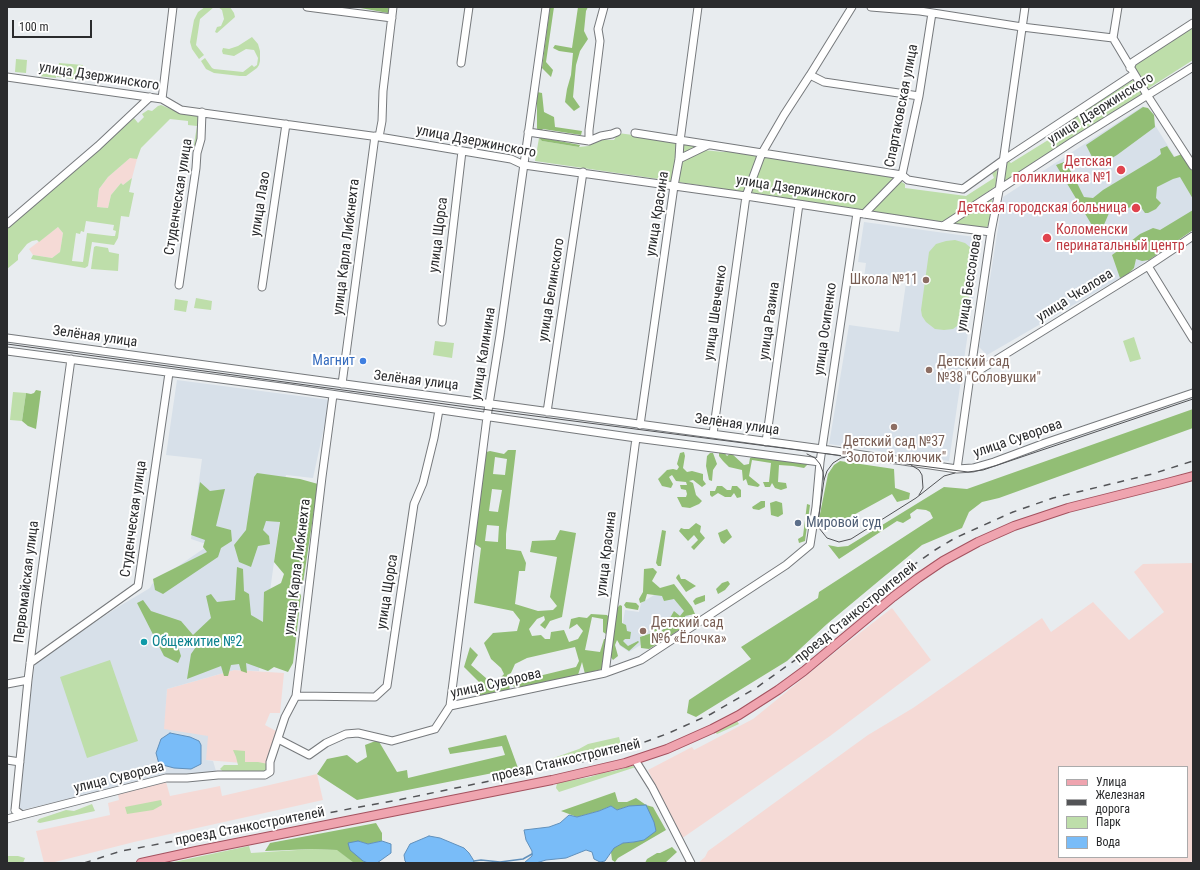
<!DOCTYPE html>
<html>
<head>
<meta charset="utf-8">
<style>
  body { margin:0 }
  #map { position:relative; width:1200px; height:870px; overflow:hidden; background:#e8ecef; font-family:"Roboto Condensed",sans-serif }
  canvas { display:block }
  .frame { position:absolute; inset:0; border:8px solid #2a2b2d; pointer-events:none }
  .legend { position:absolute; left:1058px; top:766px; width:130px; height:92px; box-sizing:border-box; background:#fff; border:1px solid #aaaaab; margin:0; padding:5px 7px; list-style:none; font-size:12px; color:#2a2b2d }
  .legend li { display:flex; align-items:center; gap:8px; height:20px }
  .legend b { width:20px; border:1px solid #aaaaab }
  .scale { position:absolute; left:12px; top:20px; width:80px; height:18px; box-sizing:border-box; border:2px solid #2a2b2d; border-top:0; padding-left:5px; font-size:12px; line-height:14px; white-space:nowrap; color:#2a2b2d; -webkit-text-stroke:3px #fff; paint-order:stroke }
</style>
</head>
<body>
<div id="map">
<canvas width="1200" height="870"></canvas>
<div class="frame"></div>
<ul class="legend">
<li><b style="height:5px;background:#efa4af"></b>Улица</li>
<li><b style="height:5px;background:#535457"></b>Железная дорога</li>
<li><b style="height:11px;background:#bedeaa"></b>Парк</li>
<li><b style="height:11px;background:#79bcf8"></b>Вода</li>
</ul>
<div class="scale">100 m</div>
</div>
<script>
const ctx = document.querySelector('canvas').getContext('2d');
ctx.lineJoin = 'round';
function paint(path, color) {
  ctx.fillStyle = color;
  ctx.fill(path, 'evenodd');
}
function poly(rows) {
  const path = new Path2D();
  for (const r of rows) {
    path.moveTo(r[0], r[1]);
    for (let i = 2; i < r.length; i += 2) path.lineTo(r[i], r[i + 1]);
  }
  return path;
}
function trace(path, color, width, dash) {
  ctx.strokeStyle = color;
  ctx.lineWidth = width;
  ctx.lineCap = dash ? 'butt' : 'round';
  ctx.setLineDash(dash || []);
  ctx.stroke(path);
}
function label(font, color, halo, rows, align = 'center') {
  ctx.font = font + ' "Roboto Condensed",sans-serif';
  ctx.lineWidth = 4;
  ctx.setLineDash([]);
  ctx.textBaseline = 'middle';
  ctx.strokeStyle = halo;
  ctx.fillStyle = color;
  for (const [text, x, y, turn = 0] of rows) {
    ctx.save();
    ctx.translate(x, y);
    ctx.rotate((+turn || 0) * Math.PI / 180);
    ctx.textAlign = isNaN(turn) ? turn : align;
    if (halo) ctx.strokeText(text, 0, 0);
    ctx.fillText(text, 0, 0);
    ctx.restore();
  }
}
paint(poly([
  [131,157,137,159,132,178,123,185,121,183,111,195,108,208,97,207,99,189,108,177],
  [58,227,63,233,60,252,52,258,33,255,29,249],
  [1193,563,1193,863,686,863,684,861,698,863,705,857,708,851,868,735,913,708,1042,618,1051,632,1093,602,1129,640,1164,612,1134,572,1143,564],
  [1059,767,1187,767,1187,857,1059,857],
  [892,608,931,660,830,736,681,839,648,770,692,747,694,750,753,719,838,650],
  [234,670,284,673,280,713,270,713,265,725,276,731,266,765,206,760,163,729,167,689],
  [317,774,323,800,134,842,51,863,44,863,36,831,110,815,108,803,119,800,118,794,166,782,170,796,220,786,222,796]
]), '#f5dad6');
paint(poly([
  [1143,106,1193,186,1193,230,1120,278,987,355,979,347,1003,197],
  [864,222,982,238,949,461,829,444,849,325,899,332,906,283,864,278,866,263,858,262],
  [177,380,330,400,313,478,286,475,259,671,234,670,167,689,164,729,208,736,206,760,213,761,216,771,212,771,209,774,165,776,22,810,18,806,18,792,35,662,118,607,150,588,152,584,209,545,191,539,202,459,166,455],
  [669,586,689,616,629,652,619,645,625,610,639,612,641,603]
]), '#d7e0e9');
paint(poly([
  [205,7,214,7,200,19,196,45,204,55,199,59,192,49,190,42,194,20,198,12],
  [218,7,230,7,234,13,235,17,217,33,215,32,217,27,221,26,224,19,222,10],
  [1193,26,1193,60,1146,90,1133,68,1136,63],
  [252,37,258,44,260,51,260,61,259,65,257,68,246,76,240,76,214,73,206,69,201,61,205,58,212,68,214,69,243,72,252,65,254,67,257,65,258,58,254,50,246,49,234,56,223,54,222,51,223,48,229,49,238,46],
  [16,59,27,60,26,73,15,72],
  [59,63,83,65,81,80,57,77],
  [39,67,57,69,56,78,38,76],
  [1133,80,1141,88,1143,92,1142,94,1070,140,1009,182,1003,181,1007,160,1011,163,1074,124,1071,119],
  [161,105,183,114,193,114,199,117,198,145,193,150,197,126,188,125,188,121,170,119,141,148,137,159,130,158,108,177,99,189,97,207,108,208,111,195,121,183,123,185,132,178,129,192,134,193,129,217,121,216,118,238,114,245,92,242,88,266,85,268,31,259,33,255,52,258,60,252,63,233,58,227,39,242,37,240,32,241,27,244,18,255,18,260,7,269,7,228,50,192,134,118,138,123,144,117,142,114,148,110,152,111,158,106],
  [86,221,114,225,113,230,116,231,115,236,112,236,87,233,83,262,72,261,76,233,80,234,81,231,84,232],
  [618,133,678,141,672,181,535,161,539,138,542,141,579,147,588,146,597,139,614,140],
  [683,141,704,145,682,155],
  [703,150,724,152,727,151,896,175,865,210,678,182,679,172,683,161,690,155],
  [997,170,996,186,945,221,937,221,870,212,900,181,905,184,905,188,966,196,994,178,992,173],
  [992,198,990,223,986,228,953,224],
  [955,240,965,243,971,248,974,257,967,314,961,323,953,329,944,330,935,329,926,322,922,316,921,310,929,252,936,244,946,241],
  [96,246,108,248,109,252,119,254,118,271,91,269,94,247],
  [196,298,212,301,211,310,194,308],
  [175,299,188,301,186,312,174,310],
  [1134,337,1141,359,1130,362,1123,341],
  [435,341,454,343,452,358,433,355],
  [13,392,26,393,22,421,10,420],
  [110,660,138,741,87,758,60,677],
  [737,721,739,724,717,734,715,732],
  [619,737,621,745,545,765,545,761,579,749,588,744],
  [233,750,245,751,245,762,258,762,268,764,268,767,265,773,226,774,220,769,224,765,238,765,236,757],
  [632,766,636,767,559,792,556,788,557,783,590,777,602,773,614,771],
  [161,800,162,805,153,810,127,814,125,807],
  [92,804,95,811,40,823,37,822,39,819,66,810,74,811],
  [249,846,251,853,313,849,338,850,354,863,169,863],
  [7,856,18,856,25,858,23,863,7,863]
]), '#bedeaa');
paint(poly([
  [355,7,389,7,388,13],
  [550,7,554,7,546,62,553,70,551,77,542,68],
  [578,7,588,7,586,11,584,31,588,39,580,51,576,65,573,97,580,107,574,111,565,102,567,89,571,75,573,53,559,51,553,48,555,45,572,48],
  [537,92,542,93,544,112,554,117,555,127,582,131,581,135,543,129,540,132,543,138,580,145,579,147,542,141,539,138,537,128],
  [1143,107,1148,108,1154,115,1155,127,1117,155,1102,164,1095,163,1086,145],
  [1167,146,1174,157,1182,154,1193,172,1193,199,1180,177,1173,179,1157,187,1156,198,1161,203,1156,209,1148,213,1145,213,1140,206,1126,208,1112,206,1103,227,1096,232,1056,165,1064,162,1072,173,1084,197,1093,198,1103,190,1156,158,1161,154,1160,149],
  [1193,210,1193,230,1149,260,1142,261,1136,259,1134,268,1127,275,1120,278,1112,255,1126,245,1140,234,1153,228,1160,230],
  [36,390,41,391,36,429,28,426,22,421,26,393,31,394,34,393],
  [1193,409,1193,428,999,498,982,502,969,512,962,528,922,545,827,624,787,661,696,717,687,713,689,700,751,659,741,647,818,598,819,592,933,518,930,512,926,510,917,509,910,514,911,518,903,523,897,521,839,559,828,545,838,547,848,546,944,487,967,489],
  [508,450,516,450,506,534,506,549,521,551,526,563,525,571,519,571,515,604,538,611,553,610,557,606,550,597,557,557,530,552,532,541,555,540,560,530,576,533,562,617,550,621,545,629,540,625,545,620,544,616,537,619,529,629,532,636,541,635,545,639,550,639,551,632,564,630,569,642,578,639,583,631,577,624,569,629,571,619,579,617,587,618,591,614,607,615,611,620,606,634,603,632,603,619,592,617,585,650,600,652,604,639,607,639,602,669,585,674,582,662,578,675,517,689,512,685,514,682,576,667,579,661,575,647,527,658,515,664,511,673,507,675,510,690,482,698,476,695,481,689,481,684,464,667,470,647,478,655,471,665,494,685,504,674,501,668,491,659,484,643,493,633,517,631,520,620,513,611,474,603,481,548,473,543,483,453,490,451,504,454],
  [495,457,507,459,505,475,493,474],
  [492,489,502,490,498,512,489,511],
  [487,525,499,526,498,542,485,541],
  [722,450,727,456,731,453,744,465,749,464,750,458,756,455,810,462,804,468,793,466,779,465,778,482,786,483,787,488,781,490,775,488,772,483,770,487,765,487,763,482,769,482,771,463,752,460,749,476,760,485,758,487,748,485,746,479,743,481,742,470,729,467,723,461,719,456,719,451],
  [684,452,685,456,683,468,687,472,692,471,703,474,703,480,706,484,702,487,693,480,689,481,693,483,696,495,702,501,699,504,690,508,682,507,677,497,686,497,687,494,686,490,681,489,680,485,687,485,686,482,676,481,672,475,669,477,673,484,671,488,662,486,658,479,667,470,673,469,677,470,679,467,677,464,680,453],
  [710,453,713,453,717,464,713,470,712,481,709,480,706,466,707,456],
  [840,461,894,469,895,488,910,493,909,499,897,502,892,494,826,530,822,527,819,519,828,474,834,465],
  [257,473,300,479,318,484,303,583,298,588,301,596,293,663,288,672,274,667,268,671,246,663,247,673,241,671,239,664,231,665,228,676,224,676,221,666,187,679,191,654,198,644,177,643,181,656,178,663,164,656,137,603,143,600,151,611,181,621,193,635,211,618,206,596,211,594,217,602,235,600,237,567,243,569,244,591,249,594,251,615,263,622,264,592,281,583,284,574,274,562,280,522,266,521,263,530,269,536,270,544,258,546,251,567,239,562,234,545,246,530,254,477],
  [200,482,210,491,225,489,216,526,231,530,232,541,221,548,218,557,163,594,155,590,153,579,207,552,203,547,205,540,191,535],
  [717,486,722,486,727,490,731,490,732,486,737,486,741,490,741,497,737,498,734,493,731,497,725,497,718,493,712,497,710,495,710,491,715,491],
  [761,501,765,501,765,507,759,510,753,509,752,507],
  [776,501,782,503,783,514,778,517,771,515,770,503],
  [807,504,810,505,805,541,799,543,798,539,803,536],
  [696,523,701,526,700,532,705,538,694,550,691,547,698,540,694,535,688,541,679,531,681,528,684,529,689,529],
  [727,529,732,537,724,544,721,542,718,533],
  [662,530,666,531,661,566,658,566,656,563],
  [653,568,657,572,652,581,660,588,674,584,692,607,695,614,685,616,687,625,649,649,641,648,640,637,652,633,653,625,659,625,661,631,672,623,670,618,674,611,680,616,684,611,674,599,664,601,662,596,647,594,645,601,640,603,639,599,643,592,644,569],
  [679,574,681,579,685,579,696,586,686,592,676,578,677,576],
  [728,581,730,584,725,590,718,594,716,589,722,583],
  [705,595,705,601,695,605,693,601,696,598],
  [626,602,636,603,639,606,638,610,626,608,624,605],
  [620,605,622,606,622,623,626,625,627,631,631,632,630,639,625,639,623,641,628,646,638,641,639,642,629,651,620,645,617,640,615,645,618,656,613,660,610,656,617,608],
  [506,735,518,768,357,800,317,774,327,759,347,755,357,763,367,757,365,745,378,740,397,772,407,770,408,778,505,755,502,746,450,754,448,748],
  [615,792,618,802,627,802,636,798,646,805,653,807,666,830,618,858,615,862,612,860,611,852,613,848,623,843,634,842,629,806,617,810,611,806,599,811,577,817,561,811],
  [376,823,382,833,382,841,368,844,358,841,363,861,368,863,354,863,337,850,313,849,265,851,270,843],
  [672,847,677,852,665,863,645,863,647,859,657,853,660,853]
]), '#92be75');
const water = poly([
  [170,733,190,737,199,741,201,745,201,764,191,769,174,768,159,764,156,753,161,739,170,733],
  [646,805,654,822,656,831,644,840,634,842,623,843,614,848,605,861,600,862,594,859,592,852,586,850,566,858,546,860,536,863,524,863,532,856,532,851,526,840,524,830,549,827,560,823,569,815,577,817,599,811,611,806,617,810,629,806,646,805],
  [429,836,440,838,464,848,469,853,474,861,473,863,407,863,405,861,404,855,410,844,429,836],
  [358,841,368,844,382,841,391,844,391,853,377,863,368,863,363,861,350,850,348,843,358,841]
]);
paint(water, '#79bcf8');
trace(water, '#6190bb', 1);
trace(poly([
  [474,861,481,860,500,862,523,859,532,854]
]), '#6190bb', 1.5);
const minor = poly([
  [307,7,392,18],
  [871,7,920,11,1022,27,1113,38],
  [1118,7,1113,38,1147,95,1193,166],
  [461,63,469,7],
  [1130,68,1133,62,1193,23],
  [810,75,824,82,919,96],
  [7,77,162,99,181,110,379,137,511,159,524,165,746,196,943,226,1072,142,1193,67],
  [162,99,173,7],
  [528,132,589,141,589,130,600,41,598,29,604,7],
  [635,133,902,175,908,180,963,189,1002,161,1134,74],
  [379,137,382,121,383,91,393,7],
  [589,141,601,136,612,134,617,132],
  [679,159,708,145],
  [864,214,902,175,919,96,932,13],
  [7,224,98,146,150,97],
  [943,226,991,232],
  [1148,266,1193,339],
  [179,285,196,168,197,153,201,139,202,112],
  [262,287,286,124],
  [442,322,462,151],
  [7,338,822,449,957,469,973,468,994,462,1045,443,1193,393],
  [7,351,289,388,636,438,820,462],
  [970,376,1148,266,1193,236],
  [342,384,375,136],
  [547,412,583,172],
  [640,425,674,186,679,159,680,141,698,7],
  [713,434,746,196,762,153,784,115,810,75,852,7],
  [766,442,799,204],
  [957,469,970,376,991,232,999,191,1025,7],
  [30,663,138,586,169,373],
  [605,673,636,438],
  [7,684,28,680],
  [296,696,375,697,387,686,414,504,423,483,434,438,439,410],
  [450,706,605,673,641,660,786,565,810,545,816,507,820,462,857,213],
  [278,739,309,755,326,743,346,734,358,733,392,741,435,729,450,706,487,417,500,335,546,7],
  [7,760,20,762],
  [635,760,652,787,691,863],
  [15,810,22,815,166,778,187,778,218,775,265,775,270,772,270,762,285,717,296,696,322,477,333,395],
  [15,810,28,680,37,606,71,359],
  [7,819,22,815]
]);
const major = poly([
  [141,863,196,851,552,780,625,763,667,749,712,729,739,715,778,690,804,671,893,597,918,578,943,561,978,542,1014,526,1068,508,1167,483,1193,476]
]);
trace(minor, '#76797c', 9);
trace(major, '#a4525f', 10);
trace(minor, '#fff', 7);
trace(major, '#efa4af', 8);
trace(poly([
  [7,344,496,411,968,472,983,470,1193,399],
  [807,454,815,458,820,464,823,472,824,480],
  [847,457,841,458,833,463,827,471,824,480,818,522,819,528,827,538,839,542,851,539,916,498,944,476,955,473],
  [911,465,919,470,922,475,923,488,919,495]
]), '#535457', 1);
trace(poly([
  [84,863,121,851,398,800,596,759,626,749,669,733,711,714,756,688,798,658,870,596,902,573,935,550,955,538,1013,512,1053,498,1152,474,1193,461]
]), '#535457', 1.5, [7, 7]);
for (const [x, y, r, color] of [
  [1121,170,5,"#e0444e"],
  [1136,208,5,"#e0444e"],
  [1047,238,5,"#e0444e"],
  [926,280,4,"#8d6e63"],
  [363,361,4,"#3f7fe0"],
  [929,370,4,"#8d6e63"],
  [894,427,4,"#8d6e63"],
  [798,523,4,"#5c6f8a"],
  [643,631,4,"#8d6e63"],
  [144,642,4,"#0f9aa8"]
]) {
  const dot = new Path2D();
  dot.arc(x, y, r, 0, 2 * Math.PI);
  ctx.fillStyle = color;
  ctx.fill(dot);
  trace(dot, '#fff', 1.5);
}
label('14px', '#2a2b2d', '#fff', [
  ["улица Дзержинского",99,77,9],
  ["Спартаковская улица",902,106,-79],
  ["улица Дзержинского",1101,109,-32],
  ["улица Дзержинского",476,142,11],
  ["улица Дзержинского",796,190,9],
  ["Студенческая улица",179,197,-81],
  ["улица Лазо",261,204,-81],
  ["улица Красина",658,214,-81],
  ["улица Щорса",439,235,-83],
  ["улица Карла Либкнехта",347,247,-83],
  ["улица Бессонова",970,283,-81],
  ["улица Белинского",552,290,-81],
  ["улица Чкалова",1075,296,-32],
  ["улица Шевченко",716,313,-82],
  ["улица Разина",770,321,-82],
  ["улица Осипенко",826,329,-82],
  ["Зелёная улица",95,337,8],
  ["улица Калинина",484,354,-81],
  ["Зелёная улица",416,381,7],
  ["Зелёная улица",737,425,8],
  ["улица Суворова",1018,439,-19],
  ["Студенческая улица",134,519,-82],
  ["улица Красина",607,554,-83],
  ["улица Карла Либкнехта",298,567,-83],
  ["Первомайская улица",27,582,-83],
  ["улица Щорса",388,592,-81],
  ["проезд Станкостроителей",856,613,-39],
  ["улица Суворова",496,684,-13],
  ["проезд Станкостроителей",566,761,-13],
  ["улица Суворова",119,778,-14],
  ["проезд Станкостроителей",250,827,-11]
]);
label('14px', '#be3a42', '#fff', [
  ["Детская",1112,162],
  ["поликлиника №1",1112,178],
  ["Детская городская больница",1127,208],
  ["Коломенски",1056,230,"left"],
  ["перинатальный центр",1056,246,"left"]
], 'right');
label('14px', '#785e54', '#fff', [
  ["Школа №11",918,280,"right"],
  ["Детский сад",937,362],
  ["№38 \"Соловушки\"",937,378],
  ["Детский сад №37",894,442,"center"],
  ["\"Золотой ключик\"",894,458,"center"],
  ["Детский сад",651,623],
  ["№6 «Ёлочка»",651,639]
], 'left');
label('14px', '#366cbe', '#fff', [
  ["Магнит",355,361]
], 'right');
label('14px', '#4e5e75', '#fff', [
  ["Мировой суд",806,523]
], 'left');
label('14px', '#0d838f', '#fff', [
  ["Общежитие №2",152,642]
], 'left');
</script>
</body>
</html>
